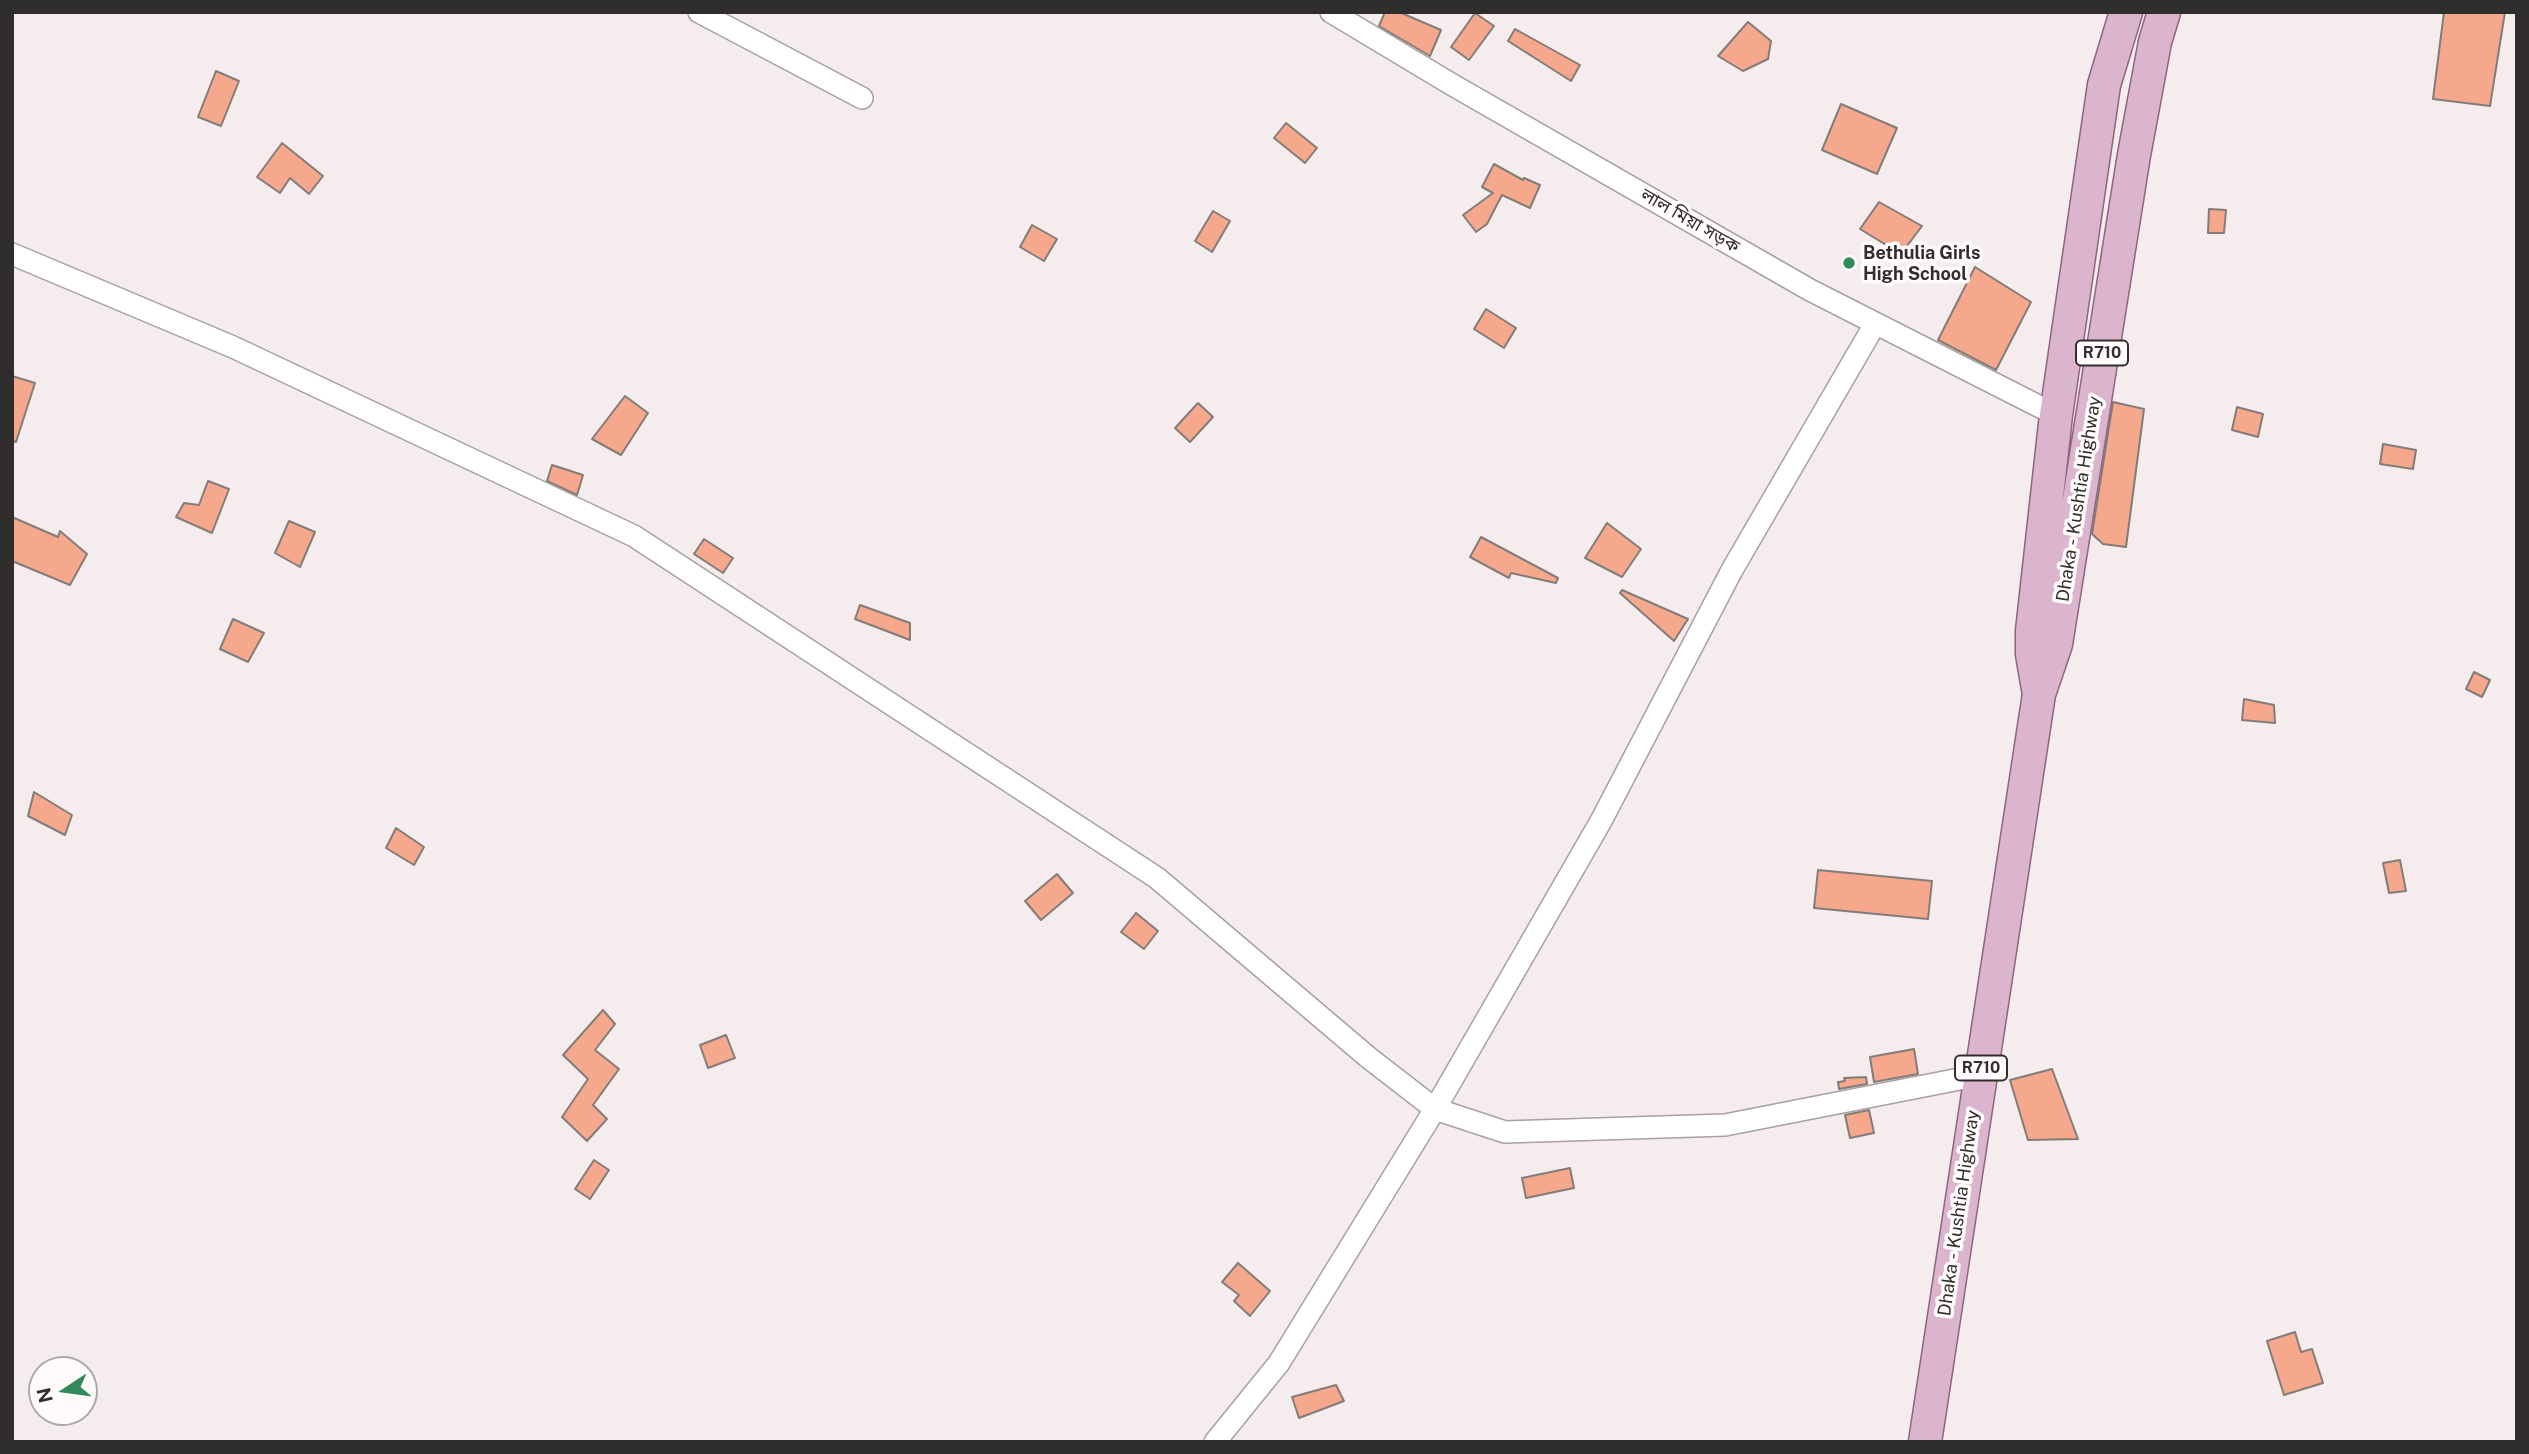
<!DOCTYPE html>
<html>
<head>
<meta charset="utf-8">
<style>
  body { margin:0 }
  #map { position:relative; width:2529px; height:1454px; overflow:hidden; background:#f5eced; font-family:"Public Sans",sans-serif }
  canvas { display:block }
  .frame { position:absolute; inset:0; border:14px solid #302d2d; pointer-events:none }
  .north { position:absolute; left:28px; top:1356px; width:70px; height:70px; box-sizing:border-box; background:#fffbfb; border:2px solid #aca9a9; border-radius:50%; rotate:257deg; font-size:19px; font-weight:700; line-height:28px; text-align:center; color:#302d2d }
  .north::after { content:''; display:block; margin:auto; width:24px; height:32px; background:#32895c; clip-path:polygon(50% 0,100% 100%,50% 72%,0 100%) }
</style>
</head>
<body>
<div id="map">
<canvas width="2529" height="1454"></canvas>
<div class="frame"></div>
<div class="north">N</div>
</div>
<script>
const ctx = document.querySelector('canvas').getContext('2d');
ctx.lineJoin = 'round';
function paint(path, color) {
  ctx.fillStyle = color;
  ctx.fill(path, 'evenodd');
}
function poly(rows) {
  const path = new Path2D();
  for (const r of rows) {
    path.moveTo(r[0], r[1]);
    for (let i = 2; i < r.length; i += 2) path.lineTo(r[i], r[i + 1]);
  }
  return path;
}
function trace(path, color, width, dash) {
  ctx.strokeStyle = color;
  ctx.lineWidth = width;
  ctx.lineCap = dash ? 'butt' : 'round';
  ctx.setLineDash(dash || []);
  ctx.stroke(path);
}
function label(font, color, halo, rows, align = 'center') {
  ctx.font = font + ' "Public Sans","Noto Sans Bengali",sans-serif';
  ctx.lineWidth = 7;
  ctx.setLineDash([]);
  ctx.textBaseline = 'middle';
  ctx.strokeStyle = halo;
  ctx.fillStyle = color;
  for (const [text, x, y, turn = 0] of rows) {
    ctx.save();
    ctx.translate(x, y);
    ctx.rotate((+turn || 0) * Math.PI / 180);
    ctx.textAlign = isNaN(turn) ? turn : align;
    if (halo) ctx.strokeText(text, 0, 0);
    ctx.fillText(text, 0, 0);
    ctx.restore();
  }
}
const building = poly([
  [1385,12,1399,12,1441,30,1430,56,1379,26,1385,12],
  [2444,12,2505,12,2490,106,2433,99,2444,12],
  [1475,13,1494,26,1469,60,1451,47,1475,13],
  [1748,22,1771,41,1768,59,1743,71,1718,56,1748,22],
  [1515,29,1580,65,1571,81,1508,41,1515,29],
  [216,71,239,81,221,126,198,117,216,71],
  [1841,104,1897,128,1877,174,1822,150,1841,104],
  [1286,123,1317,148,1305,163,1274,138,1286,123],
  [282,143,323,176,309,194,290,178,280,193,257,177,282,143],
  [1494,164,1523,180,1524,178,1540,185,1530,208,1502,195,1487,224,1476,232,1463,215,1493,193,1482,187,1494,164],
  [1879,202,1922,226,1901,254,1860,229,1879,202],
  [2209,209,2226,210,2224,233,2208,233,2209,209],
  [1213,211,1230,221,1212,252,1195,241,1213,211],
  [1032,225,1057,239,1044,261,1020,247,1032,225],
  [1975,267,2031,302,1996,370,1938,340,1975,267],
  [1486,309,1516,328,1504,348,1474,329,1486,309],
  [12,376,35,383,16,442,12,441,12,376],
  [625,396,648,413,621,455,592,439,625,396],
  [2113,402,2144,409,2126,547,2103,544,2092,534,2113,402],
  [1198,403,1213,417,1190,442,1175,428,1198,403],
  [2237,407,2263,414,2258,437,2232,430,2237,407],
  [2383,444,2416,450,2413,469,2380,464,2383,444],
  [552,465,583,475,577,495,547,481,552,465],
  [208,481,229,489,212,533,176,517,184,503,199,505,208,481],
  [12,517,58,537,60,531,87,554,70,585,12,561,12,517],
  [289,521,315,532,300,567,275,553,289,521],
  [1607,523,1641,549,1622,577,1585,558,1607,523],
  [1481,537,1558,578,1556,583,1511,573,1509,578,1470,557,1481,537],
  [704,539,733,558,723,573,694,554,704,539],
  [1622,590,1688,619,1674,641,1620,593,1622,590],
  [860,605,910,623,910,640,855,619,860,605],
  [233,619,264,633,248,662,220,649,233,619],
  [2474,672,2490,680,2482,697,2466,689,2474,672],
  [2244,699,2274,705,2275,723,2242,720,2244,699],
  [34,792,72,815,65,835,28,816,34,792],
  [396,828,424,847,414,865,386,848,396,828],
  [2400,860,2406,891,2389,893,2383,863,2400,860],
  [1818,870,1932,881,1928,919,1814,908,1818,870],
  [1057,874,1073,893,1041,920,1025,901,1057,874],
  [1136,913,1158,931,1144,949,1121,932,1136,913],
  [603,1010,615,1024,595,1050,619,1069,593,1105,607,1119,587,1141,562,1117,588,1079,563,1055,603,1010],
  [726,1035,735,1058,708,1068,700,1045,726,1035],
  [1914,1049,1918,1074,1874,1082,1870,1057,1914,1049],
  [2052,1069,2078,1139,2028,1140,2010,1080,2052,1069],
  [1866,1077,1867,1084,1839,1089,1838,1082,1845,1081,1844,1078,1866,1077],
  [1869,1110,1874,1133,1850,1138,1845,1115,1869,1110],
  [594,1160,609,1170,590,1199,575,1189,594,1160],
  [1570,1168,1574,1188,1526,1198,1522,1178,1570,1168],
  [1238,1263,1270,1291,1250,1316,1234,1301,1239,1295,1222,1282,1238,1263],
  [2295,1332,2301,1352,2312,1349,2323,1383,2284,1395,2267,1341,2295,1332],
  [1336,1385,1344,1401,1299,1418,1292,1397,1336,1385]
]);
paint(building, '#f5a88c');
trace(building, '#837c79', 2);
const street = poly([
  [699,12,862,98],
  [1331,12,1451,84,1810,290,2056,415],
  [12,254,233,347,634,536,1157,878,1369,1058,1435,1109,1505,1132,1725,1125,1980,1075],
  [1215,1442,1279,1363,1435,1109,1601,821,1732,570,1875,324]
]);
const primary = poly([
  [2038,689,2032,654,2032,631,2056,415,2104,85,2126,12],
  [1925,1442,2039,694,2056,644,2134,155,2155,42,2164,12]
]);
trace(street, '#a8a0a1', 24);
trace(primary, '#8f657f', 35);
trace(street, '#fff', 21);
trace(primary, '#dab5cd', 32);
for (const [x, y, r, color] of [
  [1849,263,7,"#32895c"]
]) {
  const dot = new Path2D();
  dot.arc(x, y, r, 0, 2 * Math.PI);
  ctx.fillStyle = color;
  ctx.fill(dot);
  trace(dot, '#fffbfb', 2.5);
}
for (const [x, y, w] of [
  [2102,353,52],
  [1981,1068,52]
]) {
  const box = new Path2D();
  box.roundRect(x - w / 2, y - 12.5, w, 25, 5);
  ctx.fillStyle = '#fffbfb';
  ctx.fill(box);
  trace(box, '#302d2d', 2);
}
label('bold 16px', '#302d2d', null, [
  ["R710",2102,353],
  ["R710",1981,1068]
]);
label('18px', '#302d2d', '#fffbfb', [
  ["লাল মিয়া সড়ক",1690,221,30],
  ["Dhaka - Kushtia Highway",2079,499,-81],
  ["Dhaka - Kushtia Highway",1959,1213,-82]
]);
label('bold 18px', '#302d2d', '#fffbfb', [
  ["Bethulia Girls",1863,253],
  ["High School",1863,274]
], 'left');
</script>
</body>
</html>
